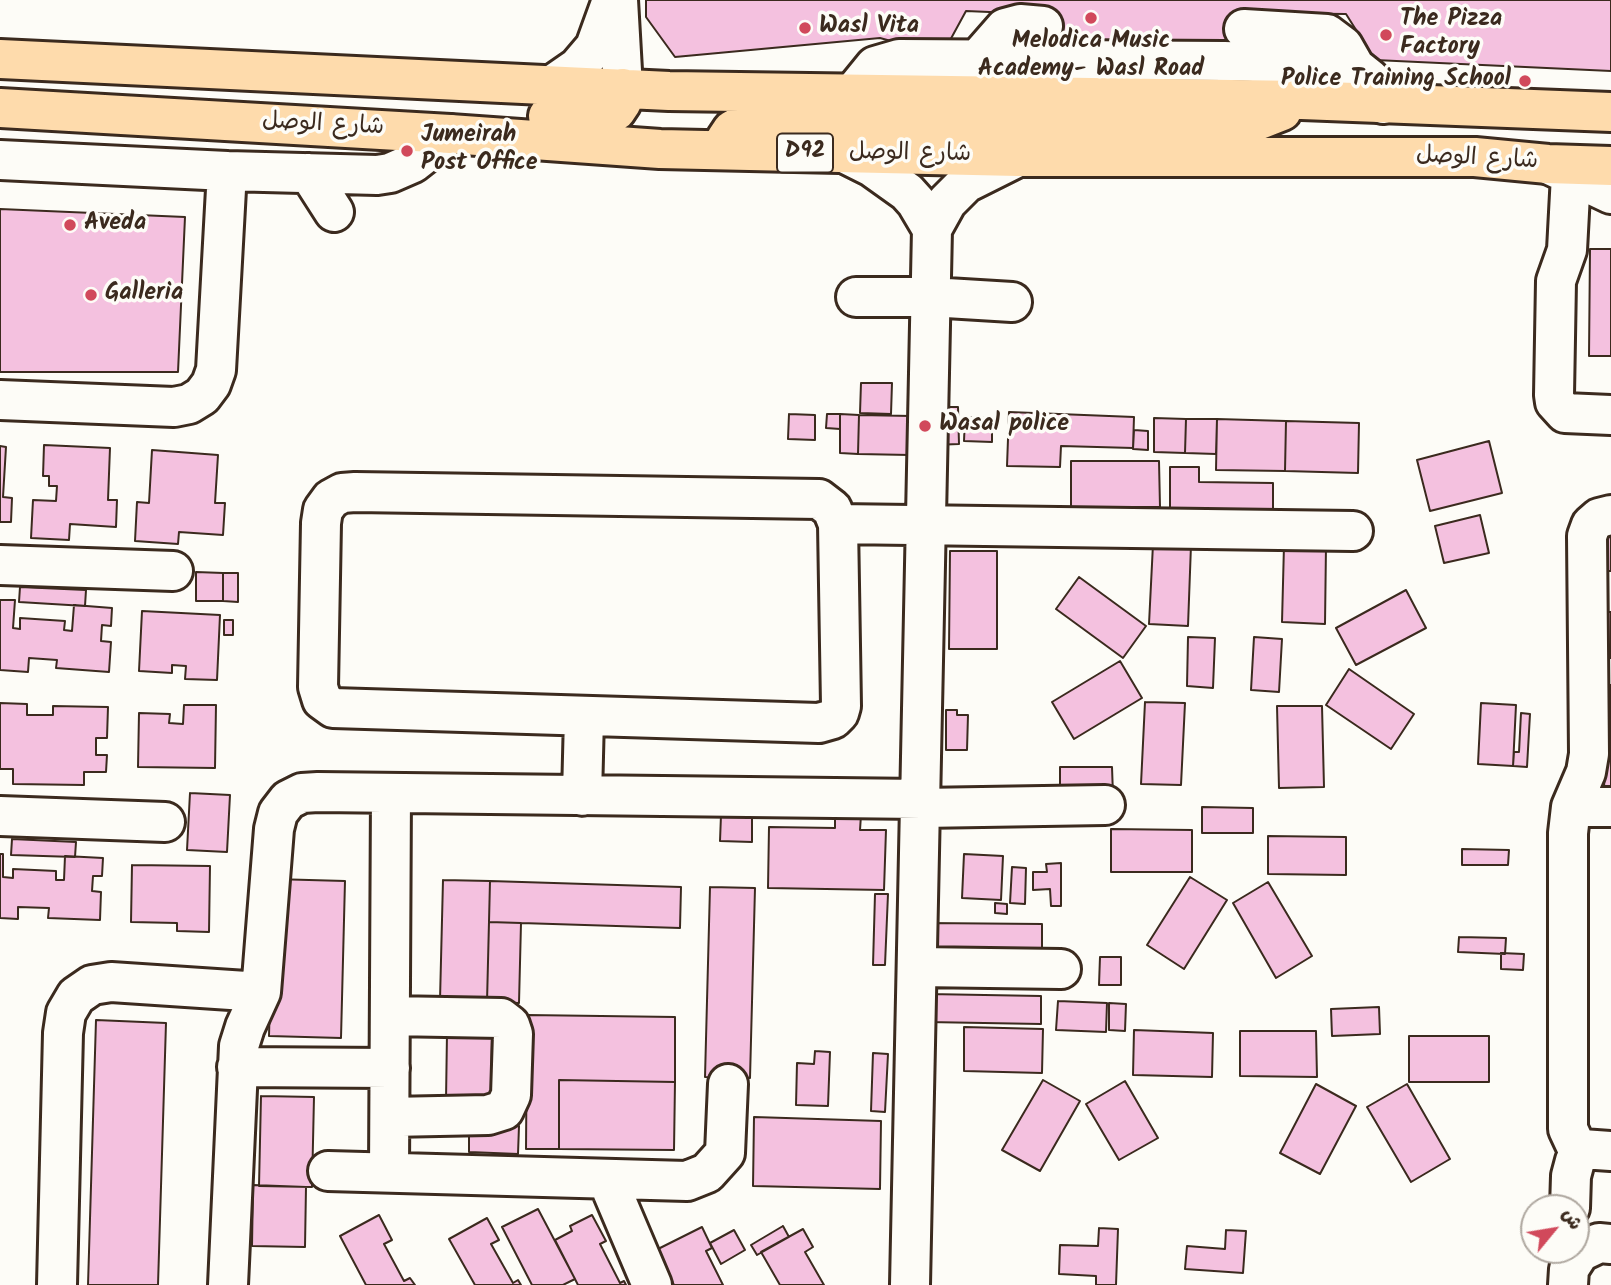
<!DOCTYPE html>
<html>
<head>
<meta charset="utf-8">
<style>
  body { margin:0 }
  #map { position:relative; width:1611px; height:1285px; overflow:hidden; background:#fdfcf7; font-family:Kalam,"Playpen Sans Arabic",sans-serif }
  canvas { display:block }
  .north { position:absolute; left:1520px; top:1194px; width:70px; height:70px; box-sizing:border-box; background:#fdfcf7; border:2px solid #afa8a0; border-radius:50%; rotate:60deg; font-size:19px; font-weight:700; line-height:28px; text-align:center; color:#3b2a1e }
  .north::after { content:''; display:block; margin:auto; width:24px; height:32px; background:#d1495b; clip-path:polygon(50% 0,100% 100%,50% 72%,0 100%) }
</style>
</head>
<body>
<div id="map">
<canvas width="1611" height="1285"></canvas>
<div class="north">ش</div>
</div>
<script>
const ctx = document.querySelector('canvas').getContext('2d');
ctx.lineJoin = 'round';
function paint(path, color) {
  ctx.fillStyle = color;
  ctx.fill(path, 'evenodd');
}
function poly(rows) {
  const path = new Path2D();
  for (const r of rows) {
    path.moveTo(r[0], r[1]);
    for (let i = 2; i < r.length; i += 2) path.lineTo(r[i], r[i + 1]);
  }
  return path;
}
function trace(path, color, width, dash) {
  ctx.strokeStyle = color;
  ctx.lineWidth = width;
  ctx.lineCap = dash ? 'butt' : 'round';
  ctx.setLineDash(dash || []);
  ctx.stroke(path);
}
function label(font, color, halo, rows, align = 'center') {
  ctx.font = font + ' Kalam,"Playpen Sans Arabic",sans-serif';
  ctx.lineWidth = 7;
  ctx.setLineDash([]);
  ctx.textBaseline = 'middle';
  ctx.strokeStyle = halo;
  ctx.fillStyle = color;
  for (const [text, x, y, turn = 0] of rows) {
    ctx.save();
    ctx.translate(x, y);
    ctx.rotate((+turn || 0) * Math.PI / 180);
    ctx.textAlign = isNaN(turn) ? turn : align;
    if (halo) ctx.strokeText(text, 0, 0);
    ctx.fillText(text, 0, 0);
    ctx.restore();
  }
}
const building = poly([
  [646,0,1611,0,1611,71,1375,60,1346,14,1249,13,1223,51,1062,59,1059,15,966,11,942,55,880,38,675,57,646,17,646,0],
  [0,209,185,217,178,372,0,372,0,209],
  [1590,249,1611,249,1611,356,1589,356,1590,249],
  [861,383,892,383,891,414,860,413,861,383],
  [944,407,958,407,959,444,933,445,944,407],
  [1009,412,1134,417,1133,448,1061,446,1060,467,1007,466,1009,412],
  [789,414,815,415,815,440,788,439,789,414],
  [827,414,840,414,840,429,826,428,827,414],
  [840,414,859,415,858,454,840,453,840,414],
  [859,415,911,416,910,455,858,454,859,415],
  [965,417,992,418,992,442,964,441,965,417],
  [1154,418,1186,419,1185,453,1154,452,1154,418],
  [1186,419,1217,419,1216,454,1185,453,1186,419],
  [1217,419,1286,421,1285,471,1216,470,1217,419],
  [1286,421,1359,423,1358,473,1285,471,1286,421],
  [1134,430,1148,431,1148,450,1133,449,1134,430],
  [1489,441,1502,493,1430,511,1417,460,1489,441],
  [44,445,110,448,108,500,117,500,116,527,70,524,69,540,31,538,33,500,56,501,57,486,49,486,49,476,43,476,44,445],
  [0,446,6,447,3,497,12,498,11,522,0,522,0,446],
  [152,450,218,455,215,503,225,503,223,535,179,532,178,544,135,541,137,502,149,503,152,450],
  [1071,461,1159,461,1160,507,1071,507,1071,461],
  [1170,467,1199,467,1199,482,1273,483,1273,510,1170,510,1170,467],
  [1480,515,1489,553,1444,563,1435,526,1480,515],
  [1598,527,1611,527,1611,571,1598,571,1598,527],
  [1153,544,1191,545,1188,626,1149,624,1153,544],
  [1284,545,1326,546,1325,624,1282,622,1284,545],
  [950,551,997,551,997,649,949,649,950,551],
  [196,572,223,573,223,601,196,601,196,572],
  [223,573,238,573,238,602,223,601,223,573],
  [1079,577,1146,626,1123,658,1056,609,1079,577],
  [20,587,86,590,85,606,19,602,20,587],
  [1406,590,1426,628,1356,665,1336,628,1406,590],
  [0,600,15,600,13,628,20,629,20,618,65,621,64,630,72,631,74,605,112,608,111,626,102,625,101,641,111,642,109,672,56,668,57,660,29,658,28,672,0,670,0,600],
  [142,611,220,615,217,680,185,679,186,666,172,665,172,673,139,671,142,611],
  [1600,612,1611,612,1611,658,1600,658,1600,612],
  [224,620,233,620,233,635,224,635,224,620],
  [1188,637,1215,638,1213,688,1187,686,1188,637],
  [1254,637,1282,639,1279,692,1251,690,1254,637],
  [1120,661,1142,698,1074,739,1052,702,1120,661],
  [1349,669,1414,714,1391,749,1326,705,1349,669],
  [1606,685,1611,685,1611,792,1604,792,1606,685],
  [1145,702,1185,703,1181,785,1141,784,1145,702],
  [0,703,27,704,27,715,53,715,53,706,108,707,107,738,96,738,96,755,107,755,106,772,84,772,84,785,13,784,13,769,0,769,0,703],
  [1481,703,1516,705,1513,766,1478,764,1481,703],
  [184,705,216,705,215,768,138,767,139,713,170,714,169,723,183,724,184,705],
  [1277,706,1322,706,1324,787,1279,788,1277,706],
  [946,710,957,710,957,715,968,715,967,750,946,750,946,710],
  [1521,713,1530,714,1527,767,1513,766,1514,752,1519,752,1521,713],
  [1060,767,1112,767,1113,795,1060,795,1060,767],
  [190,793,230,795,227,852,187,850,190,793],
  [1202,807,1253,808,1253,833,1202,833,1202,807],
  [835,814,861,815,860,830,886,830,884,890,768,888,769,827,835,828,835,814],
  [721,815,752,817,752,842,720,841,721,815],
  [1111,829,1192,830,1192,872,1111,872,1111,829],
  [1268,836,1346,837,1346,875,1268,874,1268,836],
  [12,839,76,842,75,857,11,855,12,839],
  [1462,849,1509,850,1508,865,1462,865,1462,849],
  [0,854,3,854,3,877,13,878,13,869,56,871,56,880,64,880,65,856,103,858,102,876,93,876,92,891,101,892,100,920,48,918,49,908,18,907,18,919,0,918,0,854],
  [964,854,1003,856,1001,900,962,898,964,854],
  [1061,863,1061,906,1051,906,1050,889,1033,890,1033,872,1047,872,1046,864,1061,863],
  [132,865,210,866,209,932,177,931,177,923,131,922,132,865],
  [1012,867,1026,868,1025,904,1010,903,1012,867],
  [1190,877,1227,900,1184,969,1147,945,1190,877],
  [273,879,345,881,341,1038,269,1036,273,879],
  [443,880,490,881,487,1002,440,1000,443,880],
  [490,881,681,887,680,928,489,922,490,881],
  [1268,882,1312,956,1276,978,1233,903,1268,882],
  [710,887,755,888,750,1078,705,1077,710,887],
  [875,894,888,894,885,965,873,965,875,894],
  [995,903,1007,904,1007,914,995,913,995,903],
  [489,922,521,923,519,1003,487,1002,489,922],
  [926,923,1042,924,1042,951,926,951,926,923],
  [1459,937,1506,938,1505,954,1458,952,1459,937],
  [1501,953,1524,954,1523,970,1501,969,1501,953],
  [1100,957,1121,957,1121,985,1099,985,1100,957],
  [928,994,1041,996,1041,1024,927,1022,928,994],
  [1058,1001,1107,1003,1106,1032,1056,1030,1058,1001],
  [1109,1003,1126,1004,1125,1031,1109,1030,1109,1003],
  [1379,1007,1380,1034,1332,1036,1331,1009,1379,1007],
  [527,1015,675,1017,675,1082,559,1080,559,1149,526,1149,527,1015],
  [96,1020,166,1023,158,1285,88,1285,96,1020],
  [964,1027,1043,1029,1042,1073,964,1071,964,1027],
  [1134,1030,1213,1033,1212,1077,1133,1075,1134,1030],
  [1240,1031,1316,1031,1317,1077,1240,1076,1240,1031],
  [447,1033,492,1034,491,1101,446,1100,447,1033],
  [1409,1036,1489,1036,1489,1082,1409,1082,1409,1036],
  [815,1051,830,1052,828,1106,796,1105,797,1063,814,1064,815,1051],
  [873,1053,888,1054,885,1112,871,1111,873,1053],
  [559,1080,675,1082,674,1150,559,1149,559,1080],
  [1043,1080,1080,1101,1040,1171,1002,1150,1043,1080],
  [1125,1081,1158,1138,1119,1160,1086,1104,1125,1081],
  [1316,1084,1356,1106,1320,1174,1280,1153,1316,1084],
  [1407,1084,1450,1159,1411,1182,1367,1107,1407,1084],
  [261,1096,314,1097,312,1187,259,1186,261,1096],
  [754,1117,881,1121,880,1189,753,1186,754,1117],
  [469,1124,519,1126,518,1154,469,1152,469,1124],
  [253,1185,306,1187,305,1247,252,1246,253,1185],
  [538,1209,575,1279,563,1285,532,1285,502,1227,538,1209],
  [379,1215,392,1240,384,1244,404,1281,410,1278,415,1285,366,1285,340,1236,379,1215],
  [592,1215,606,1241,600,1244,620,1283,624,1281,626,1285,578,1285,555,1240,572,1231,570,1226,592,1215],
  [487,1218,499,1240,491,1244,513,1283,518,1280,521,1285,475,1285,449,1239,487,1218],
  [783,1226,789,1237,757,1255,751,1245,783,1226],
  [702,1227,712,1248,706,1251,723,1285,674,1285,656,1250,702,1227],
  [1099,1228,1118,1229,1116,1285,1096,1285,1096,1276,1059,1274,1060,1245,1098,1246,1099,1228],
  [803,1229,813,1247,805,1252,824,1285,780,1285,761,1252,803,1229],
  [734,1230,745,1250,721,1264,710,1243,734,1230],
  [1226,1230,1246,1231,1243,1273,1185,1269,1187,1246,1225,1249,1226,1230]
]);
paint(building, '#f4c1df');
trace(building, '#3b2a1e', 2);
const minor = poly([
  [618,0,623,88],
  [1244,29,1327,34,1343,46,1355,67],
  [977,60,1005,28,1020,24,1043,26],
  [552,85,578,67,595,47,612,0],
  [853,93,875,66,899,59,1224,61,1344,65,1355,67,1370,79,1383,104],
  [846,154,872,167,907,192,916,202,932,229],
  [0,160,227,171,377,175,390,173,413,163,450,134],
  [1550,165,1611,194],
  [309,173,334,212],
  [1571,175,1567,250,1556,281,1554,395,1555,402,1565,413,1611,415],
  [856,297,930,297,1012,302],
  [0,400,174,407,189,404,202,396,211,384,216,370,227,171],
  [355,492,819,499,832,509,838,524,841,706,839,713,833,719,819,723,333,708,322,700,318,687,321,523,323,510,331,499,342,493,355,492],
  [1611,515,1599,518,1591,525,1587,536,1589,754,1586,772,1571,807,1568,833,1568,1129,1575,1144,1582,1149,1611,1151],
  [838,524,1353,531],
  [0,565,173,571],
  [582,796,584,717],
  [1571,807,1611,807],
  [921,808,1105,805],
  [0,816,165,822],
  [918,967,1061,969],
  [237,1067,390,1068],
  [390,1117,488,1115,504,1110,511,1095,513,1034,510,1025,501,1018,390,1016],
  [328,1171,687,1181,707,1173,725,1153,728,1084],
  [389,1172,391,793],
  [607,1179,652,1285],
  [1570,1208,1571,1176,1575,1161,1582,1149],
  [57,1285,63,1033,66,1013,76,996,92,985,111,982,261,992],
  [228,1285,239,1046,245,1027,261,992,274,829,278,813,288,800,302,793,318,792,921,799],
  [910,1285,932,229,947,202,966,183,1018,157],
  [1568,1285,1569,1269,1580,1252,1599,1243,1611,1244]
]);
const major = poly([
  [0,59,669,91,1302,100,1611,112],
  [0,108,450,134,660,149,1018,157,1475,157,1548,164,1611,166],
  [548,116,596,119,607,116,616,111,622,102,623,88],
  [723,149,726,139,732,130,750,120,760,119,1209,127,1254,122,1282,111]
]);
trace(minor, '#3b2a1e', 44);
trace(major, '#3b2a1e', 44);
trace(minor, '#fdfcf7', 38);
trace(major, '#fedbac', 38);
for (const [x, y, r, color] of [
  [1091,18,7,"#d1495b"],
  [805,28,7,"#d1495b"],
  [1386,35,7,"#d1495b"],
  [1525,81,7,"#d1495b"],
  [407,151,7,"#d1495b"],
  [70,225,7,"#d1495b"],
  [91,295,7,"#d1495b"],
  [925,426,7,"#d1495b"]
]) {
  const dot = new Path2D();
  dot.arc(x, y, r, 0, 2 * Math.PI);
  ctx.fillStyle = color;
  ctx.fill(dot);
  trace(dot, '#fdfcf7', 2.5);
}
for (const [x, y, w] of [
  [805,153,56]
]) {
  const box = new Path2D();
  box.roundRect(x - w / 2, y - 19.5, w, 39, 5);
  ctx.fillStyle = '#fdfcf7';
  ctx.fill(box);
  trace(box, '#3b2a1e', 2);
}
label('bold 23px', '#3b2a1e', null, [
  ["D92",805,153]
]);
label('bold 24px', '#3b2a1e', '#fdfcf7', [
  ["The Pizza",1400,21],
  ["Factory",1400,49],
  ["Wasl Vita",819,28],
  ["Melodica Music",1091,43,"center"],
  ["Academy- Wasl Road",1091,71,"center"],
  ["Police Training School",1511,81,"right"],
  ["Jumeirah",421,137],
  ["Post Office",421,165],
  ["Aveda",84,225],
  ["Galleria",105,295],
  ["Wasal police",939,426]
], 'left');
label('24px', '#3b2a1e', '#fdfcf7', [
  ["شارع الوصل",323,126,3],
  ["شارع الوصل",910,155,1],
  ["شارع الوصل",1477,160,3]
]);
</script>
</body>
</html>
